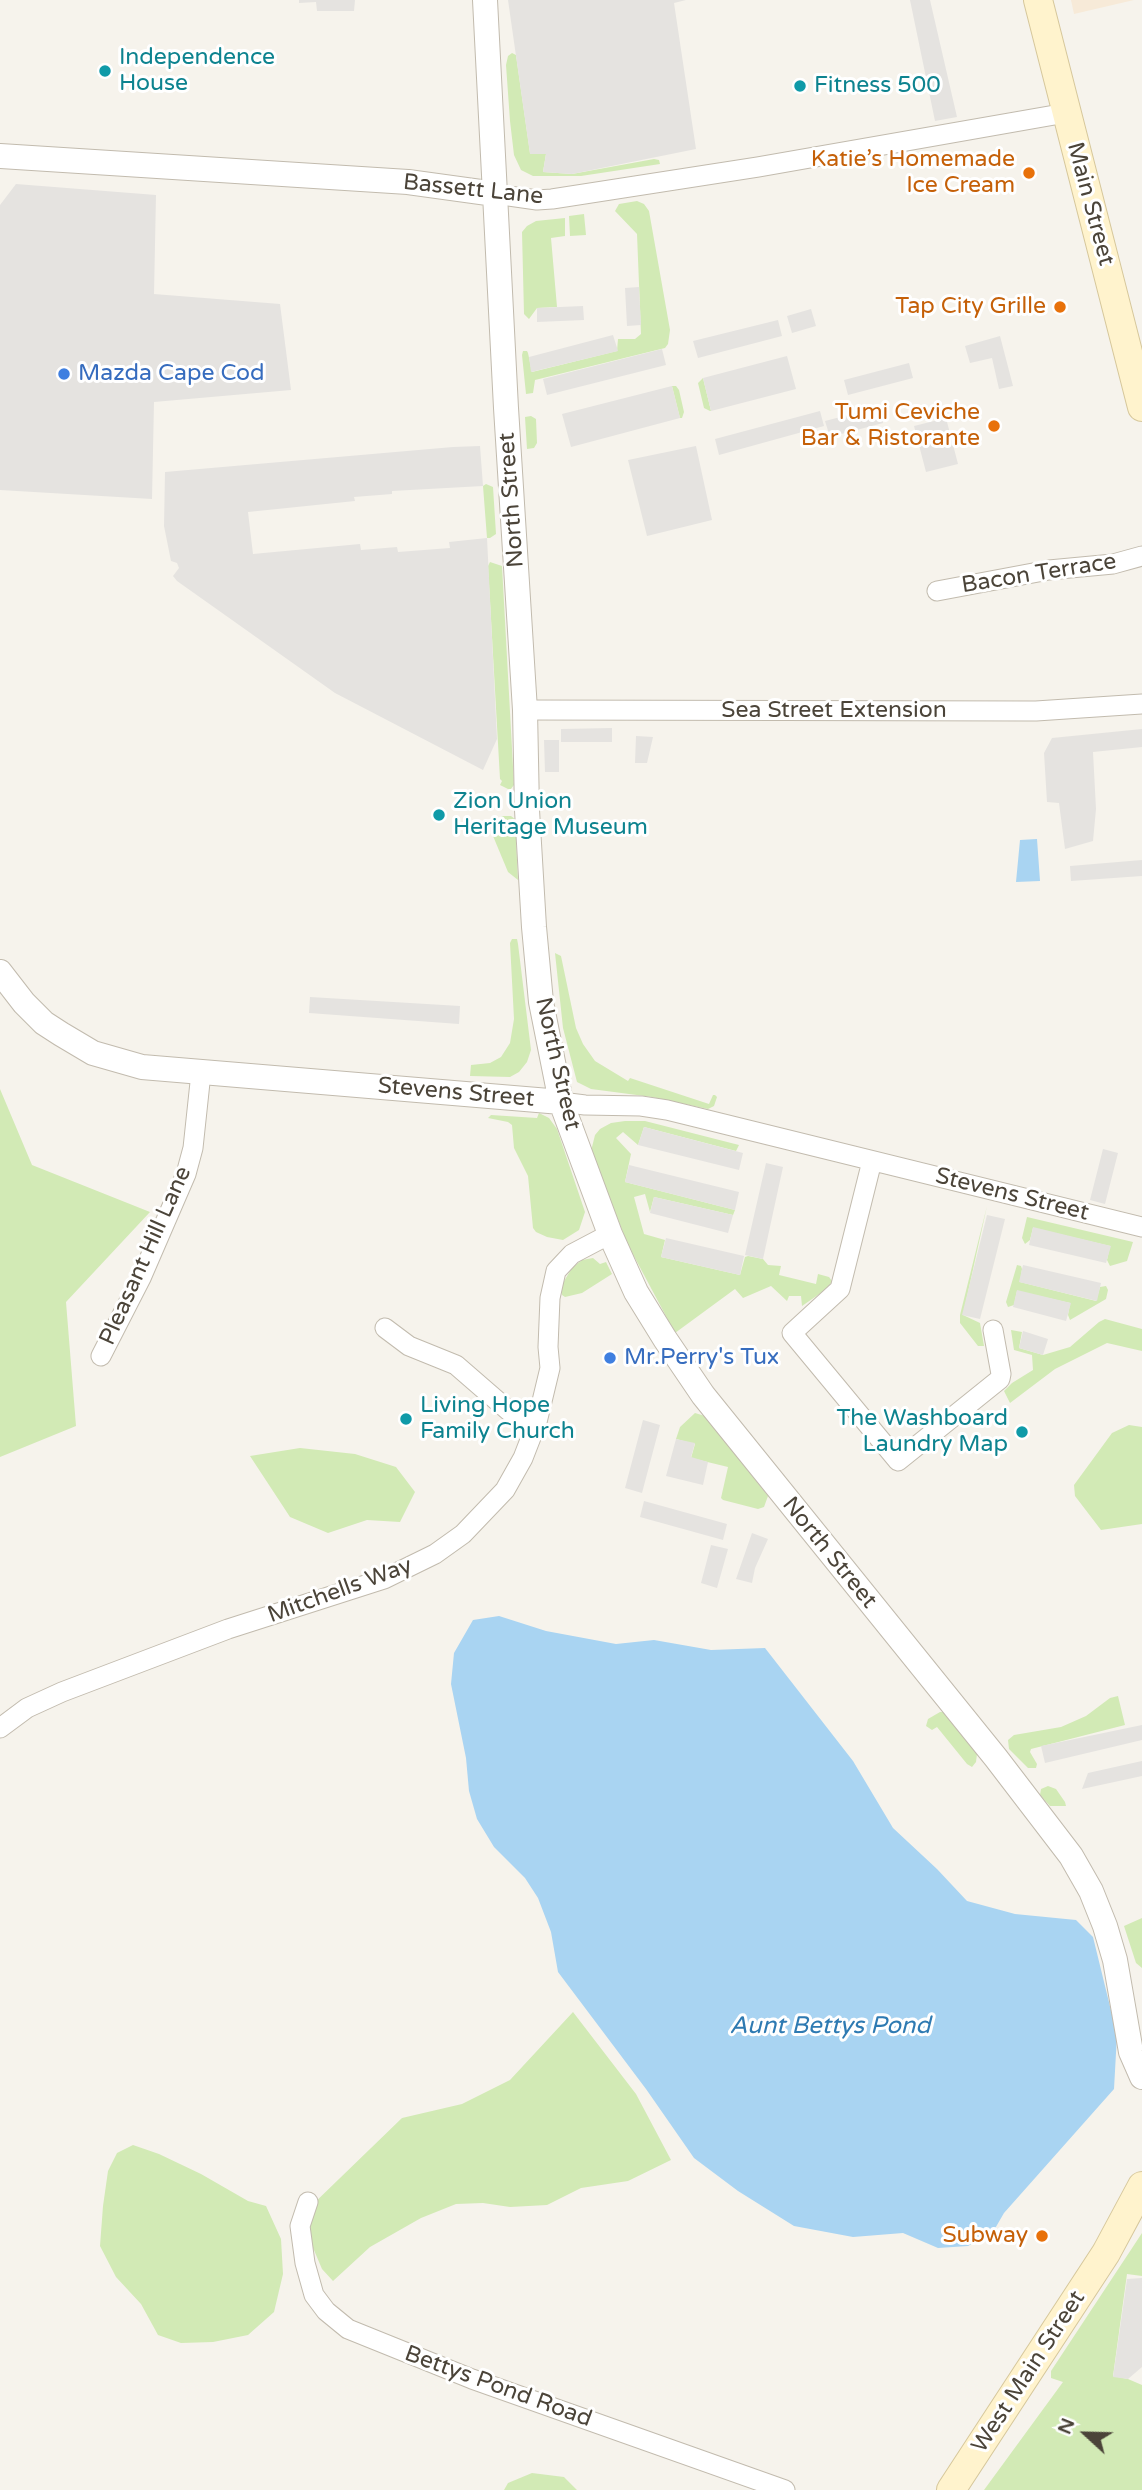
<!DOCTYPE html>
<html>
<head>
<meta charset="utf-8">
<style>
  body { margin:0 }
  #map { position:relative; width:1142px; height:2490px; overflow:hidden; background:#f6f3ec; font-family:"Varela Round",sans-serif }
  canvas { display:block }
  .north { position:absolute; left:1051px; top:2399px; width:70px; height:70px; -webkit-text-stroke:5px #fff; paint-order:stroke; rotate:292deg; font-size:19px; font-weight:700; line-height:28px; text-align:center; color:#4b4439 }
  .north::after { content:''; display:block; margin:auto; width:24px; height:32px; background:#4b4439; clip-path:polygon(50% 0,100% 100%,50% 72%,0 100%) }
</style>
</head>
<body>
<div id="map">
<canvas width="1142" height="2490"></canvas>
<div class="north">N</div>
</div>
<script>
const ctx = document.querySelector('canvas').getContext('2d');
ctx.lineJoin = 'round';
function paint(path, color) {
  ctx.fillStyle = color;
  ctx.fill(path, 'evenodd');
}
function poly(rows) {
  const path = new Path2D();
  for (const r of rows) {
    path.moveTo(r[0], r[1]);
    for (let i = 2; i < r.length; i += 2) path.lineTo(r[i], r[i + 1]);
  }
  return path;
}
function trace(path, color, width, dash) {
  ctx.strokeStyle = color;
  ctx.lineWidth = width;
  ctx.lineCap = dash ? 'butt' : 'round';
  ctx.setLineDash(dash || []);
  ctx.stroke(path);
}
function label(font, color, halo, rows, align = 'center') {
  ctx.font = font + ' "Varela Round",sans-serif';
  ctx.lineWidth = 6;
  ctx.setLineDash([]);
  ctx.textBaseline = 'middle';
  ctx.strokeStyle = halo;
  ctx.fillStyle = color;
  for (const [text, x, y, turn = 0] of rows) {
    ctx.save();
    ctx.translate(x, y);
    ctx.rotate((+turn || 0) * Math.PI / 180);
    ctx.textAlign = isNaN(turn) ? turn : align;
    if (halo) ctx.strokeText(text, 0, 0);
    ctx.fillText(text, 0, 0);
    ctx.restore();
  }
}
paint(poly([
  [1071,0,1134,0,1074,14]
]), '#f7ead8');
paint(poly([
  [512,53,516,55,530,153,546,154,543,172,572,174,654,159,659,160,660,164,581,176,533,176,521,170,514,155,510,121,506,65,508,56],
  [637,201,644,204,649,211,670,330,668,344,665,348,535,380,533,393,526,394,522,355,523,351,527,351,528,353,532,372,617,351,618,339,635,339,641,334,637,234,615,211,619,204],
  [584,214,586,235,570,236,569,216],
  [565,218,565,236,551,238,557,307,537,308,529,319,524,314,522,232,527,226,536,221],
  [703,378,711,411,710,411,704,408,698,383],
  [672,386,676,386,679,390,684,412,682,418,680,418],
  [531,416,536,419,537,443,534,448,527,449,525,417],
  [486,484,493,487,496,534,490,538,487,538,483,486],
  [490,562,502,566,514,785,510,790,500,785,502,781,500,779,488,566],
  [502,816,511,816,515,819,518,880,508,872,493,836,494,824],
  [512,939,517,939,518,944,531,1050,527,1062,519,1072,510,1077,470,1076,471,1065,490,1063,501,1057,510,1043,514,1019,510,943],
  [555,953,561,956,576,1028,583,1044,595,1061,628,1081,630,1078,709,1104,713,1095,715,1095,717,1097,714,1106,708,1109,652,1097,591,1089,577,1082,563,1028],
  [0,1089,32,1165,150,1212,66,1302,76,1426,0,1457],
  [539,1113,549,1118,557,1129,585,1212,579,1230,563,1240,547,1237,536,1232,533,1228,528,1176,514,1148,512,1125,508,1122,488,1118,491,1115,537,1118],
  [625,1121,645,1121,739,1145,736,1151,644,1127,638,1145,623,1132,616,1138,631,1154,625,1182,735,1210,733,1215,654,1197,650,1212,645,1194,634,1197,644,1234,665,1240,661,1257,740,1275,745,1257,748,1256,763,1259,768,1265,781,1266,779,1275,816,1284,818,1274,829,1277,832,1281,828,1288,802,1306,801,1296,789,1296,787,1301,771,1286,743,1298,735,1289,675,1333,628,1245,591,1151,595,1135,600,1129,611,1123],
  [987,1206,963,1315,980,1323,984,1346,978,1346,960,1323,960,1315],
  [1027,1217,1133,1242,1127,1261,1110,1266,1107,1260,1110,1246,1033,1228,1030,1240,1025,1244,1022,1238],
  [593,1258,600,1264,606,1262,612,1274,582,1293,565,1297,562,1295,561,1286,572,1268,582,1260],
  [1017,1265,1021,1266,1022,1269,1020,1282,1096,1301,1100,1287,1106,1286,1108,1290,1106,1299,1070,1320,1068,1315,1070,1303,1017,1291,1014,1305,1008,1307,1006,1302],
  [1105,1319,1142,1329,1142,1351,1107,1343,1055,1369,1010,1403,1004,1391,1012,1383,1033,1370,1032,1355,1014,1350,1011,1330,1022,1332,1019,1348,1043,1355,1070,1347,1099,1322],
  [695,1413,705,1416,768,1496,764,1507,758,1509,723,1500,721,1498,728,1467,691,1458,695,1444,676,1439,680,1427],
  [1129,1425,1142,1427,1142,1524,1101,1530,1075,1496,1074,1485,1112,1433],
  [300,1448,355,1454,396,1467,415,1492,400,1522,367,1520,328,1533,290,1517,250,1456],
  [1118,1696,1125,1725,1031,1749,1030,1752,1037,1764,1036,1768,1028,1768,1009,1749,1008,1740,1014,1735,1061,1727,1086,1716,1110,1698],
  [940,1712,944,1712,977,1754,976,1762,972,1767,967,1764,937,1727,932,1730,926,1726,928,1719],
  [1048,1786,1056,1789,1065,1802,1066,1806,1050,1806,1040,1795,1041,1789],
  [1142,1918,1142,1968,1136,1963,1124,1926],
  [573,2012,636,2094,671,2160,628,2181,581,2188,547,2205,510,2207,483,2203,456,2204,421,2218,370,2247,333,2281,322,2269,308,2236,308,2209,402,2118,462,2104,510,2080],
  [133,2145,159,2154,201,2174,248,2201,266,2206,281,2239,283,2274,274,2312,248,2335,213,2342,181,2343,158,2335,141,2304,116,2277,100,2246,103,2206,108,2171,117,2153],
  [1142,2233,1142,2276,1127,2274,1113,2376,1128,2379,1142,2385,1142,2490,984,2490,1063,2382,1051,2378,1051,2371],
  [532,2473,564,2477,577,2490,504,2490,508,2483]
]), '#d2eab5');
paint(poly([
  [299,0,355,0,354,11,317,11,316,2,299,3],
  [508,0,686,0,674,3,696,149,572,174,543,172,546,154,530,154],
  [910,0,930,0,957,117,935,121],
  [16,184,156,195,154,294,280,304,291,390,154,402,152,499,0,490,0,205],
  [639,287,641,325,627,326,625,288],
  [583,306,584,320,537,322,537,308],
  [811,309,816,326,792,333,787,316],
  [778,320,782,336,698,358,693,341],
  [613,335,618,351,531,372,529,357],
  [1000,336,1013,386,999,389,992,358,970,363,965,346],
  [662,349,666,365,547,395,543,379],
  [787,356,796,389,711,411,703,378],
  [909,363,913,378,848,395,844,380],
  [672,386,680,418,571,447,562,414],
  [879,407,883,423,830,437,825,421],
  [820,411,824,426,719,455,715,439],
  [946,418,958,464,926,472,914,426],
  [480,446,483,486,392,491,392,494,354,497,355,501,248,512,253,554,360,544,361,550,397,547,398,552,450,548,449,542,487,538,497,739,483,770,335,693,177,581,173,576,179,568,177,563,171,561,164,526,165,472,453,447],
  [696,446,712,520,647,536,628,460],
  [612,728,612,742,561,742,561,729],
  [1142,729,1142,747,1093,752,1096,809,1093,841,1065,849,1059,803,1047,802,1044,753,1052,738],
  [636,736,653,737,647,763,635,763],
  [544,740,559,740,559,772,545,772],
  [1142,860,1142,876,1071,881,1070,866],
  [310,997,460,1006,459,1024,309,1013],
  [644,1127,743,1153,739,1170,638,1145],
  [1103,1149,1118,1153,1105,1204,1090,1200],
  [766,1163,783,1167,763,1259,745,1255],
  [629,1165,739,1192,735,1210,625,1182],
  [654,1197,733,1215,728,1233,650,1213],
  [987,1215,1005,1219,980,1319,962,1315],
  [1033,1227,1111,1246,1106,1263,1029,1245],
  [666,1238,744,1256,740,1275,661,1257],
  [1023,1265,1101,1283,1097,1301,1019,1282],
  [1017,1290,1071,1303,1066,1321,1013,1307],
  [1023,1331,1048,1339,1043,1355,1019,1348],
  [643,1420,660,1425,642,1493,625,1488],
  [676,1439,695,1443,691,1457,708,1462,703,1485,666,1476],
  [644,1501,727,1524,723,1540,640,1517],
  [752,1533,768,1539,755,1568,752,1583,736,1579],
  [711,1545,728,1549,717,1588,701,1583],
  [1142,1725,1142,1740,1045,1763,1041,1746],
  [1142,1761,1142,1776,1082,1789,1088,1773],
  [1142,2278,1142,2367,1128,2379,1113,2377,1127,2279]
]), '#e5e3e0');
paint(poly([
  [1037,839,1040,881,1016,882,1020,840],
  [499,1616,546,1631,616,1644,654,1640,711,1650,765,1648,853,1761,893,1828,937,1869,967,1901,1015,1914,1076,1920,1093,1937,1117,2035,1114,2089,1004,2213,993,2232,968,2246,938,2248,903,2233,853,2237,794,2226,738,2191,694,2158,646,2089,558,1972,551,1932,538,1898,525,1878,494,1847,477,1819,469,1791,466,1758,451,1684,454,1653,473,1620]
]), '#a9d4f2');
const minor = poly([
  [495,194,537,200,552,199,758,167,1066,113],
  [937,591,1049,570,1113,564,1142,556],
  [525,710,1036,711,1142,704],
  [561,1102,585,1105,641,1106,667,1110,1142,1227],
  [872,1161,840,1289,792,1333,898,1461,1000,1379,1001,1374,993,1330],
  [385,1328,409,1346,456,1365,509,1411,537,1422],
  [101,1356,141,1278,186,1174,193,1148,201,1073],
  [0,1728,27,1708,62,1692,228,1629,384,1579,435,1554,463,1534,505,1490,523,1458,537,1422,550,1368,548,1347,550,1298,556,1271,572,1254,610,1234],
  [308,2202,300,2226,305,2263,314,2295,326,2311,348,2329,472,2379,785,2490]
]);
const tertiary = poly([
  [485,0,506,408,525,710,527,810,534,927,541,1002,561,1102,610,1234,636,1292,665,1339,703,1395,996,1758,1071,1856,1091,1891,1105,1926,1115,1960,1131,2052,1142,2077],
  [0,156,408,182,495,194],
  [0,972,24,1003,44,1023,61,1034,93,1053,142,1067,561,1102]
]);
const secondary = poly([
  [1038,0,1142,407],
  [951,2490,1106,2253,1142,2186]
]);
trace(minor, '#c2bbae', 21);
trace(tertiary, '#c2bbae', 26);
trace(secondary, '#d6c79b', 30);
trace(minor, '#fff', 19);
trace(tertiary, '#fff', 24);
trace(secondary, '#fff3cd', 28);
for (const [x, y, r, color] of [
  [105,71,7,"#0f9aa8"],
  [800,86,7,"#0f9aa8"],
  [1029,173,7,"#e8710a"],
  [1060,307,7,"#e8710a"],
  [64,374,7,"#3f7fe0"],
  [994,426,7,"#e8710a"],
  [439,815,7,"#0f9aa8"],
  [610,1358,7,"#3f7fe0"],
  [406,1419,7,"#0f9aa8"],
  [1022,1432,7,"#0f9aa8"],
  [1042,2236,7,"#e8710a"]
]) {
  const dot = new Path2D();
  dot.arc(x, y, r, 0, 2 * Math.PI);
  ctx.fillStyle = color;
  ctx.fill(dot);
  trace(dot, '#fff', 2.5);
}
label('23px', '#0d838f', '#fff', [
  ["Independence",119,58],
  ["House",119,84],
  ["Fitness 500",814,86],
  ["Zion Union",453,802],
  ["Heritage Museum",453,828],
  ["Living Hope",420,1406],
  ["Family Church",420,1432],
  ["The Washboard",1008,1419,"right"],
  ["Laundry Map",1008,1445,"right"]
], 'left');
label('23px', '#c56008', '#fff', [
  ["Katie’s Homemade",1015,160],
  ["Ice Cream",1015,186],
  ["Tap City Grille",1046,307],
  ["Tumi Ceviche",980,413],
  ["Bar & Ristorante",980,439],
  ["Subway",1028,2236]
], 'right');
label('23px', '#4b4439', '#fff', [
  ["Bassett Lane",473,190,6],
  ["Main Street",1090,204,75],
  ["North Street",512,500,-94],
  ["Bacon Terrace",1039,574,-9],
  ["Sea Street Extension",834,711],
  ["North Street",557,1064,77],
  ["Stevens Street",456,1093,5],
  ["Stevens Street",1012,1195,14],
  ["Pleasant Hill Lane",146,1256,-66],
  ["North Street",829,1553,51],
  ["Mitchells Way",340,1591,-20],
  ["West Main Street",1029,2372,-57],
  ["Bettys Pond Road",498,2387,20]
]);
label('23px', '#366cbe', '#fff', [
  ["Mazda Cape Cod",78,374],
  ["Mr.Perry's Tux",624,1358]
], 'left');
label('italic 24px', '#2e7ab2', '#fff', [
  ["Aunt Bettys Pond",830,2027]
]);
</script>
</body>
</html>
